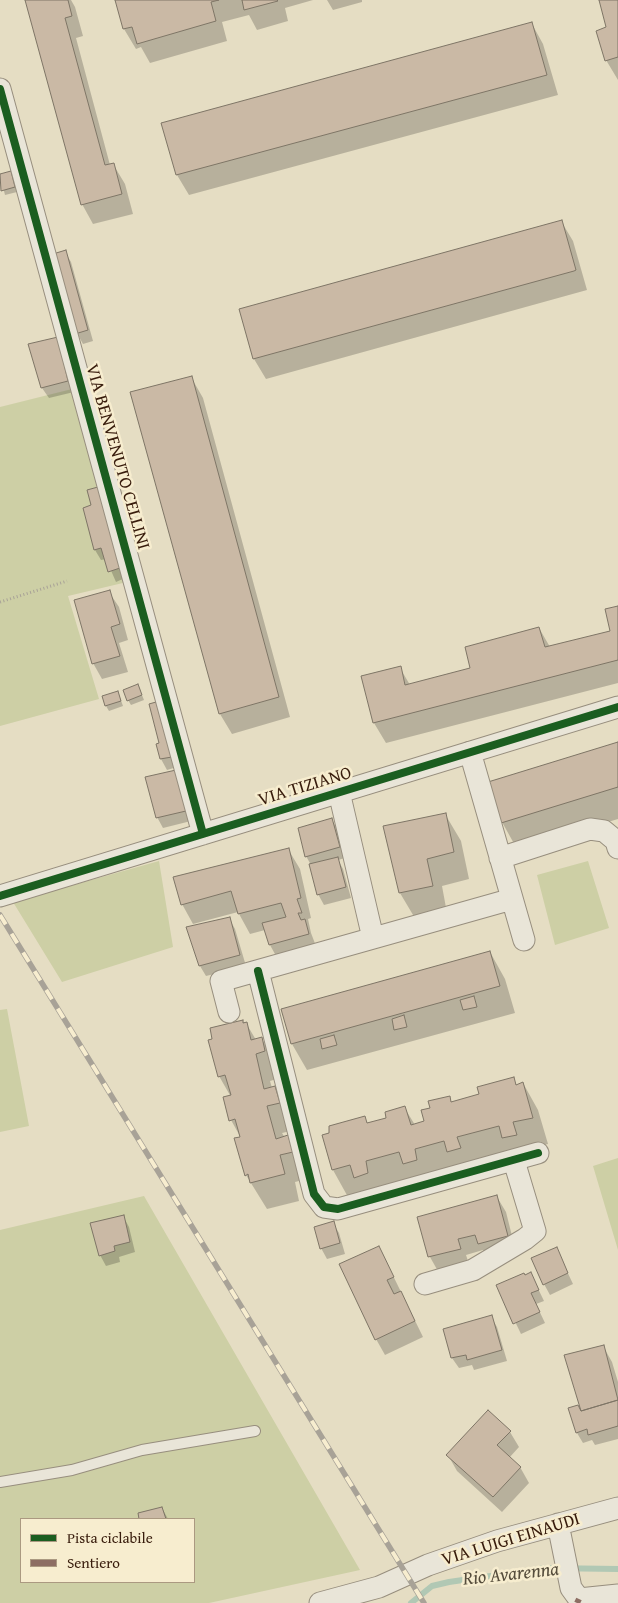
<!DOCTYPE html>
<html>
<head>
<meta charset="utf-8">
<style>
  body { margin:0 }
  #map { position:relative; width:618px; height:1603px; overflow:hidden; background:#e5ddc3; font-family:"Gentium Book Plus",serif }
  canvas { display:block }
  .legend { position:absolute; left:20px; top:1518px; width:175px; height:65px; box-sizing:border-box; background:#f7edcf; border:1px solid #ab9981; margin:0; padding:6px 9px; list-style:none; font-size:15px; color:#381c0c }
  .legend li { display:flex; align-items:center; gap:10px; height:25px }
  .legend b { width:25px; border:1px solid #ab9981 }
</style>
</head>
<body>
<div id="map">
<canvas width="618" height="1603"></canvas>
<ul class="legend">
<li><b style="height:6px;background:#1b5e20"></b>Pista ciclabile</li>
<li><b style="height:6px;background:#8d6e63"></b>Sentiero</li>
</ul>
</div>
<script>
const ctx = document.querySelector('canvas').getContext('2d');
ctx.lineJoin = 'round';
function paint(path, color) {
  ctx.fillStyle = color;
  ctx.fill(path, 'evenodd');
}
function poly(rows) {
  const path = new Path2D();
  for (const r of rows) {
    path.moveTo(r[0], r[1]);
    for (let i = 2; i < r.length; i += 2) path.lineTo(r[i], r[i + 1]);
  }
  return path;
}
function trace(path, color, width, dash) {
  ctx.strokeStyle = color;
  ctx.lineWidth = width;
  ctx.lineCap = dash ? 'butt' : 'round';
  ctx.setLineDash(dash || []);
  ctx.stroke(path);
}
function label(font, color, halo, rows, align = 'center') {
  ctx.font = font + ' "Gentium Book Plus",serif';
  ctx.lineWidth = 5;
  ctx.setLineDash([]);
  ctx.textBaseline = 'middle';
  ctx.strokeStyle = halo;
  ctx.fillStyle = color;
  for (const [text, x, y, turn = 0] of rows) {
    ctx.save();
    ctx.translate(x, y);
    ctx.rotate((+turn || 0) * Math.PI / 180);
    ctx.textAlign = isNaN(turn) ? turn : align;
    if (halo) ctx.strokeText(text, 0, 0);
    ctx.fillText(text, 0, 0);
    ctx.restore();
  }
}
paint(poly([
  [72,389,127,582,68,596,99,699,0,726,0,407],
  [159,861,173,947,62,982,13,902],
  [588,861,609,928,555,945,537,875],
  [7,1009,29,1126,0,1132,0,1010],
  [618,1158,618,1250,593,1166],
  [144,1196,360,1570,209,1603,0,1603,0,1230],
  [21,1519,194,1519,194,1582,21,1582]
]), '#cdcfa5');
paint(poly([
  [26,0,71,0,75,7,83,36,76,38,110,165,113,164,125,184,133,214,93,224,82,204],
  [116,0,313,0,285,8,288,21,257,30,249,15,222,22,227,41,150,63,141,47,136,49,124,29],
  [327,0,362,0,362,2,333,10],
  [600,0,618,0,618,80,606,60,608,27],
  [532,24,543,44,558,95,189,195,177,175,163,124],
  [11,172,17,192,5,195,0,175],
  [561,221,573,241,587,290,266,379,254,359,241,310],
  [65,252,71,262,93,341,83,344,77,333],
  [57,338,74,392,49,398,42,388,30,345],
  [191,377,203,398,290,717,232,734,220,714,131,393],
  [92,506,125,578,116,582,106,559,101,560,95,550,85,509],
  [109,592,119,607,128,640,119,643,128,672,102,679,93,663],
  [618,607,618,683,386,743,374,723,362,677,400,668,410,685,472,669,539,628,550,647,612,631],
  [138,685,144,700,131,705,128,700],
  [118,692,123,706,109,711,106,706],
  [151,705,177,767,167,770,161,759,157,744,161,744],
  [618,744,618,819,517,849,502,822],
  [175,771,191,821,163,828,157,817],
  [445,814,461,841,469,879,442,886,447,913,416,920,400,893,385,827],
  [332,820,338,830,345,858,338,860,343,869,351,898,324,905,318,894,311,865,306,856],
  [288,849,300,869,311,918,308,919,311,933,319,954,281,965,270,945,265,930,250,934,238,912,193,924,182,904],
  [229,918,235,929,246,966,206,976,200,966],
  [490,952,505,979,515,1013,307,1070,292,1044],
  [242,1021,246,1023,256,1040,262,1039,277,1065,280,1078,270,1081,272,1088,274,1088,290,1115,295,1130,282,1133,302,1164,307,1179,295,1182,299,1201,267,1209,246,1175,241,1138,231,1120,231,1097,219,1076],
  [513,1079,517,1086,523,1083,538,1110,548,1144,348,1197,333,1170,323,1136,364,1118,368,1124,387,1119,404,1107,415,1125,425,1122,432,1109,449,1097,452,1103,481,1095],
  [497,1197,506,1212,516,1252,488,1259,483,1250,466,1255,469,1264,439,1273,430,1257,419,1218],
  [123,1216,129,1227,135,1252,119,1257,120,1262,106,1266,100,1255],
  [333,1223,339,1233,345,1254,327,1259,321,1248],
  [379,1247,423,1337,385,1355,376,1339],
  [556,1248,573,1284,550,1295,544,1284],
  [531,1274,544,1301,536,1304,545,1323,521,1334,498,1286],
  [491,1317,497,1327,507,1361,474,1370,472,1365,459,1368,452,1358,445,1330],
  [603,1346,612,1362,618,1382,618,1439,595,1445,592,1440,583,1443,577,1433,570,1409,582,1414],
  [510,1432,519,1447,509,1458,520,1467,529,1483,502,1512,457,1471,448,1455],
  [162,1508,168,1519,141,1519,139,1514]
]), '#0003');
trace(poly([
  [411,1603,432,1586,449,1582,546,1568,618,1569]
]), '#b1c8b4', 6);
const building = poly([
  [25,0,68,0,72,16,65,18,105,165,114,163,122,194,81,205,25,0],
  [115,0,219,0,211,2,216,21,137,44,132,27,123,29,115,0],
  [242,0,277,0,278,1,244,10,242,0],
  [599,0,618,0,618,57,605,61,596,31,606,27,599,0],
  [532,22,547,75,176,175,161,123,532,22],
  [11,171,15,187,1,191,0,174,11,171],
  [562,220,576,270,574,271,253,359,239,309,562,220],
  [66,250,88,330,75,334,53,254,66,250],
  [58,337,68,381,41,388,28,344,58,337],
  [192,376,279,697,219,714,130,392,192,376],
  [98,487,120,568,108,572,101,548,94,550,83,508,91,505,87,490,98,487],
  [110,590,120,624,111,627,120,656,92,664,74,600,110,590],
  [618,606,618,660,373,723,361,676,401,666,405,685,470,668,465,647,539,627,545,647,610,631,605,609,618,606],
  [138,684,142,695,127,701,123,690,138,684],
  [118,691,121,701,105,706,102,696,118,691],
  [156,702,172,757,160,759,156,744,159,743,149,704,156,702],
  [618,742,618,787,501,823,488,782,618,742],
  [176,770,186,811,156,818,145,777,176,770],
  [446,813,454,852,427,859,433,886,399,893,383,826,446,813],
  [332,818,340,847,305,857,298,828,332,818],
  [289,848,301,898,297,899,302,913,298,913,301,920,305,919,309,934,269,945,262,923,286,917,281,903,238,914,231,891,181,905,173,877,289,848],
  [338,857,346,887,317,895,309,864,338,857],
  [230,917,240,955,199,966,186,927,230,917],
  [490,951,500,986,291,1044,281,1009,490,951],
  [474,996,477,1007,463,1010,460,1000,474,996],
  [404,1015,407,1027,394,1030,392,1019,404,1015],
  [243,1020,243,1023,247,1022,251,1040,262,1037,265,1051,256,1054,264,1089,275,1086,280,1103,267,1106,276,1139,288,1135,293,1152,280,1155,285,1174,250,1183,248,1174,245,1176,234,1138,240,1137,235,1119,229,1121,223,1097,231,1095,225,1075,218,1077,208,1040,212,1039,210,1028,243,1020],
  [334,1035,337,1045,322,1049,320,1039,334,1035],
  [514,1077,516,1085,523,1082,533,1118,513,1122,517,1135,502,1138,499,1126,457,1137,461,1148,447,1152,444,1141,415,1149,417,1160,403,1164,399,1152,366,1161,368,1173,354,1178,350,1165,332,1170,322,1135,329,1133,329,1126,365,1116,367,1123,386,1118,385,1112,405,1106,411,1125,424,1121,421,1110,430,1108,428,1101,450,1096,451,1102,479,1094,477,1087,514,1077],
  [497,1195,508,1236,478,1244,475,1235,458,1239,461,1249,428,1257,417,1217,497,1195],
  [124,1215,130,1242,114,1246,115,1251,99,1256,90,1223,124,1215],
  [334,1221,340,1243,320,1249,314,1227,334,1221],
  [379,1246,394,1277,387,1280,394,1294,401,1291,415,1321,375,1340,339,1264,379,1246],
  [557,1247,568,1273,543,1285,531,1258,557,1247],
  [531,1272,539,1290,531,1293,540,1312,513,1324,496,1285,524,1273,525,1275,531,1272],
  [492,1315,502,1350,467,1360,466,1355,451,1358,443,1329,492,1315],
  [604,1345,618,1400,581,1411,564,1355,604,1345],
  [618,1400,618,1426,588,1435,587,1429,576,1433,568,1408,578,1405,581,1411,618,1400],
  [488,1410,511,1431,497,1445,521,1467,493,1497,446,1455,488,1410],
  [162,1507,166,1519,139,1519,138,1513,162,1507]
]);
paint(building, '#cab9a5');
trace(building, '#7e7566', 1);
const lane = poly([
  [0,1482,72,1470,142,1450,255,1431]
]);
const street = poly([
  [0,89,203,834],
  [470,752,524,940],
  [339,792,373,938],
  [500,858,590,829,604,831,616,841,618,848],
  [0,896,618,707],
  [258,971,314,1194,324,1207,338,1209,538,1153],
  [229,1012,221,981,512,899],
  [425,1284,473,1270,525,1239,535,1231,514,1161],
  [558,1524,571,1588,579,1599,618,1595],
  [320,1603,379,1587,428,1565,497,1541,618,1508]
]);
trace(lane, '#978e7e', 12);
trace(street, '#978e7e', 23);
trace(poly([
  [0,602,67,581]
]), '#a8a297', 3, [1, 2.5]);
trace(lane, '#e9e5d8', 10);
trace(street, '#e9e5d8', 21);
const rail = poly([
  [0,915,424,1603]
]);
trace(rail, '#a8a297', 5.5);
trace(rail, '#f7edcf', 4, [11]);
trace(poly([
  [577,1603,579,1599]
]), '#8d6e63', 6, [12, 6]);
trace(poly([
  [0,89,203,834],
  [0,896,618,707],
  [258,971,314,1194,324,1207,338,1209,538,1153]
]), '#1b5e20', 8);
label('18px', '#381c0c', '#f7edcf', [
  ["VIA BENVENUTO CELLINI",117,457,74],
  ["VIA TIZIANO",305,787,-17],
  ["VIA LUIGI EINAUDI",511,1540,-17]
]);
label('italic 19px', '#564d3c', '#f7edcf', [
  ["Rio Avarenna",511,1575,-6]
]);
</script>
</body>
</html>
